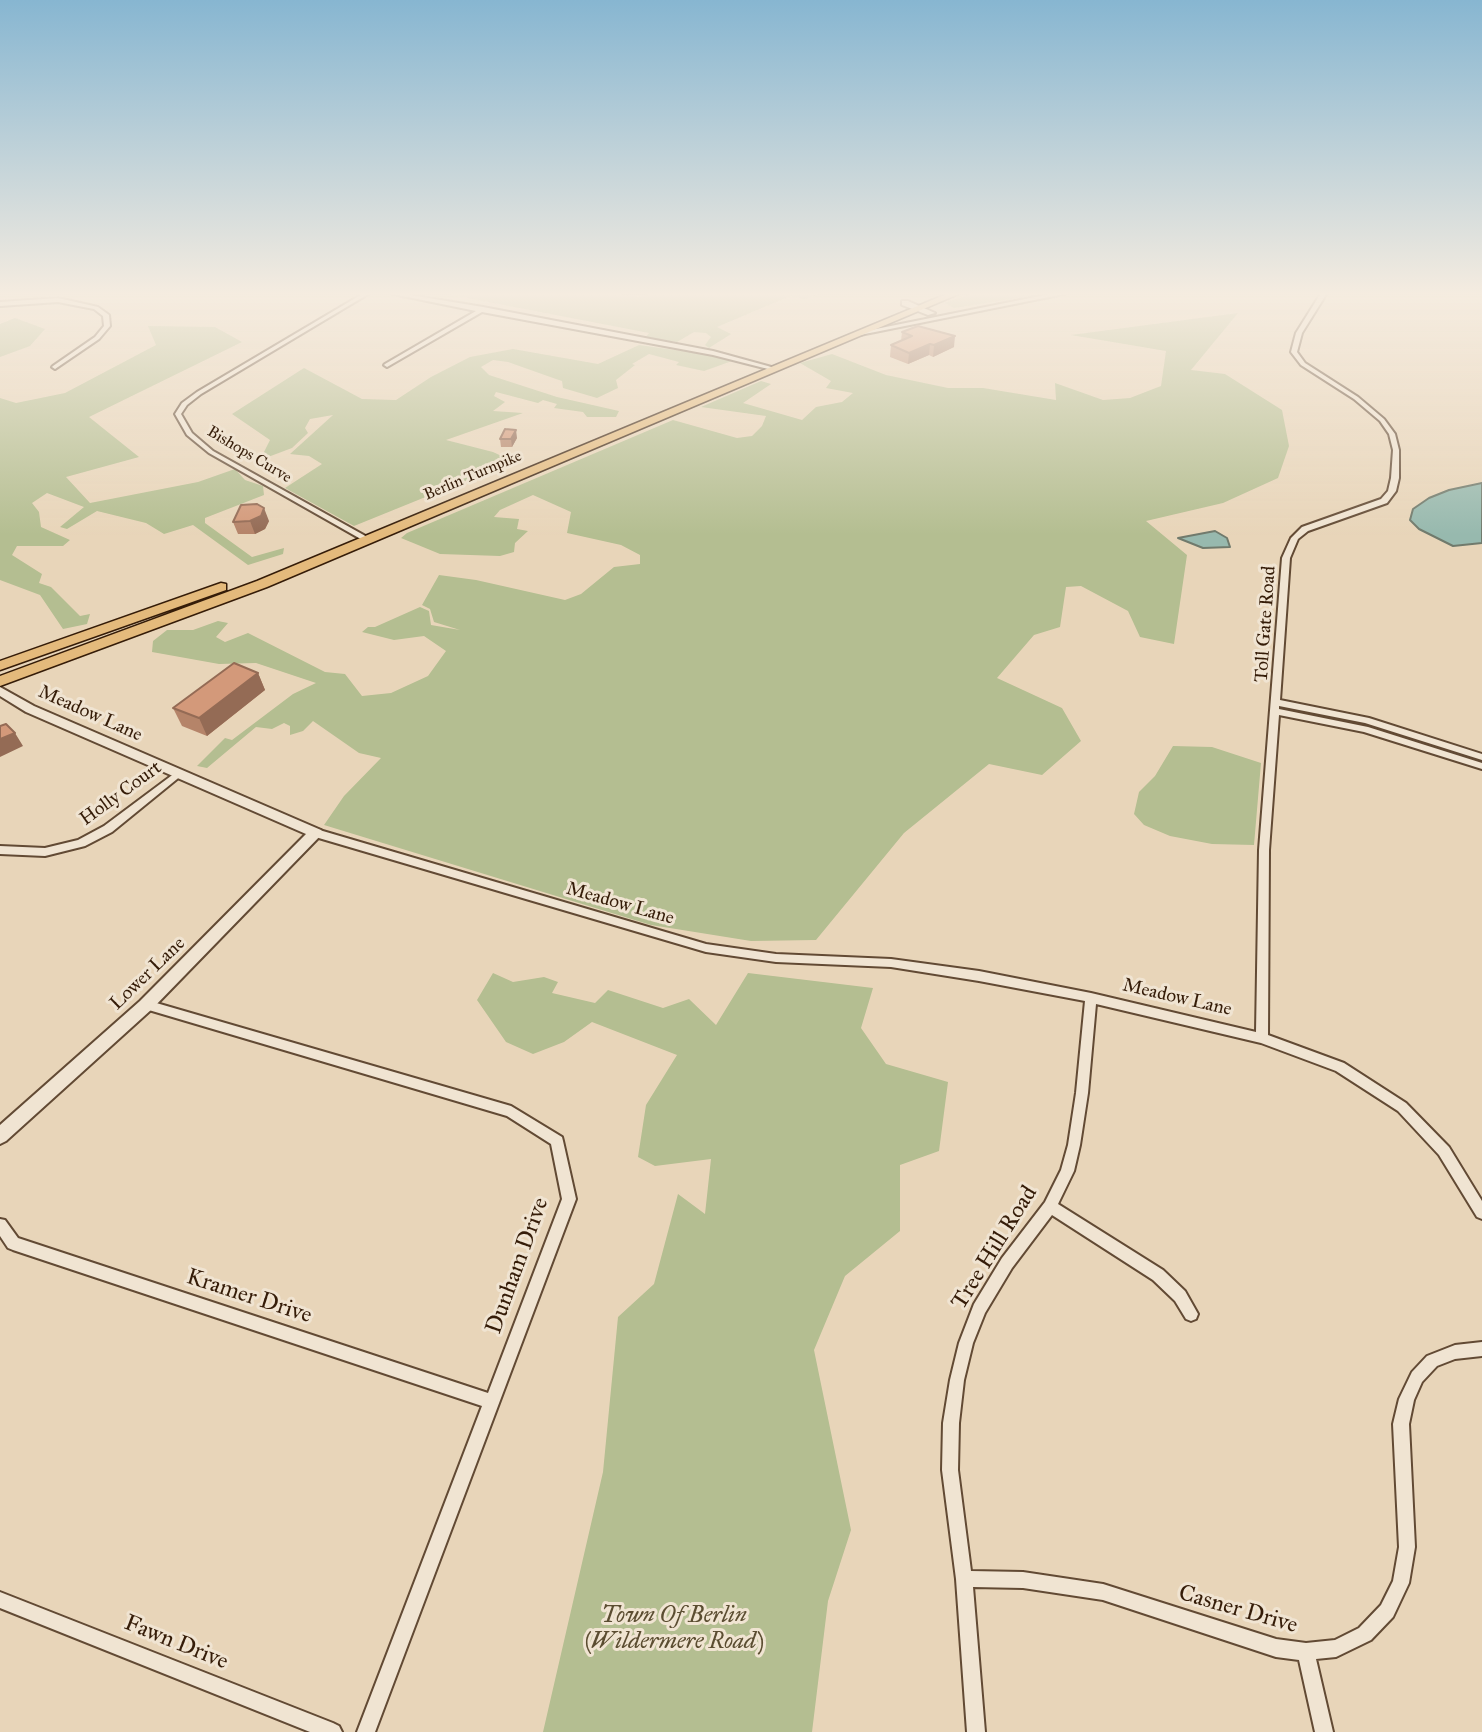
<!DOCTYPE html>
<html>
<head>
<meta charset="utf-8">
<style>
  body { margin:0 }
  canvas { display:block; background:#e8d5b9 }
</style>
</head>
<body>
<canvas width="1482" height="1732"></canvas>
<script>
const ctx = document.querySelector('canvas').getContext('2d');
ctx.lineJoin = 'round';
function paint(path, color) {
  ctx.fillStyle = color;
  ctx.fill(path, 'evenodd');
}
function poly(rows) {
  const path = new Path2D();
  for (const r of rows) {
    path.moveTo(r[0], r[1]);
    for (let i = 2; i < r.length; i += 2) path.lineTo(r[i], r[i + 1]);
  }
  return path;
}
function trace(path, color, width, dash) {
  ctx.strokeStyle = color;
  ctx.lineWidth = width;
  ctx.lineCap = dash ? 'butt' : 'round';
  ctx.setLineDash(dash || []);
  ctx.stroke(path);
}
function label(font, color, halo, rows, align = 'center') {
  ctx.font = font + ' "IM FELL Great Primer",serif';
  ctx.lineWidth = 6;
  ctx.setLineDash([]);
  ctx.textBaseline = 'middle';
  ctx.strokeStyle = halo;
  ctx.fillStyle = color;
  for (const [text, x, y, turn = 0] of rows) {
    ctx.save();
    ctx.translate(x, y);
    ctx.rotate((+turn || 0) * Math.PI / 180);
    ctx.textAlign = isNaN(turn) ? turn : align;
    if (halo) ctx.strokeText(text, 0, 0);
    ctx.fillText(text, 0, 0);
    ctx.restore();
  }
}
paint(poly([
  [442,293,613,293,640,297,649,293,822,293,805,299,790,296,717,327,731,334,709,348,705,345,711,337,706,333,694,332,677,342,646,337,649,333],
  [973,293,1049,293,954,308,945,303],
  [1238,313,1191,370,1225,374,1282,410,1289,446,1278,478,1223,503,1146,521,1187,555,1174,644,1140,637,1128,611,1081,586,1066,587,1060,627,1034,635,997,678,1062,708,1081,741,1042,775,989,764,904,833,816,940,751,941,651,925,324,825,344,796,381,758,359,753,313,721,303,731,290,735,290,726,284,723,272,729,256,727,207,768,197,766,225,738,232,740,293,694,316,683,256,663,219,664,152,652,153,641,167,630,193,630,218,621,228,623,216,637,225,642,248,633,325,672,345,674,362,696,391,693,428,676,446,651,424,636,394,640,362,632,368,627,375,627,420,607,429,611,431,625,460,630,434,622,430,609,422,605,439,575,476,580,565,600,581,594,614,567,640,564,640,555,621,545,567,533,571,512,533,495,500,510,494,517,519,519,517,529,528,531,515,543,514,552,500,556,440,554,401,538,407,533,673,420,737,438,752,436,762,426,766,416,701,407,761,381,771,384,743,403,802,420,816,407,842,402,853,393,826,388,831,381,800,363,832,354,886,375,948,388,983,388,1056,400,1055,383,1103,400,1130,398,1161,386,1166,351,1071,335],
  [15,318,45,329,30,346,0,357,0,324],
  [148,326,215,327,242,342,89,417,139,457,66,477,90,503,198,482,235,469,245,480,263,486,264,495,205,518,205,523,252,557,284,548,283,554,248,565,193,525,164,534,146,523,97,511,67,529,60,527,84,507,47,493,32,503,39,512,41,527,70,540,63,546,17,546,12,555,42,574,39,583,51,587,80,616,90,614,87,624,63,629,40,595,0,580,0,398,16,403,65,393,156,345],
  [639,345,704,354,732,361,704,371,676,365,679,362,649,354,632,364,635,365,616,380,618,388,597,398,563,388,562,381,556,379,508,362,493,360,481,367,489,375,557,397,619,411,616,417,587,417,583,412,554,408,557,404,543,400,538,403,496,392,494,396,505,402,493,411,523,413,446,440,493,452,508,459,507,464,354,526,285,488,322,464,309,456,290,454,333,415,310,419,305,428,308,433,292,448,260,460,270,440,232,414,304,368,362,399,396,400,431,377,470,357,513,349,598,364],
  [1173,746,1212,747,1261,763,1254,845,1212,844,1170,836,1144,825,1134,814,1139,792,1155,776],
  [493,973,513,982,544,977,558,982,552,993,595,1003,608,990,663,1008,689,999,716,1025,748,973,873,988,861,1028,886,1064,948,1082,939,1151,900,1165,900,1231,845,1276,814,1350,851,1530,828,1601,812,1732,543,1732,603,1472,618,1317,654,1284,678,1194,705,1214,711,1159,655,1166,638,1157,646,1105,677,1055,592,1022,564,1042,533,1054,506,1042,477,1000]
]), '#b4be91');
const water = poly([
  [1482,483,1482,543,1453,546,1419,529,1410,520,1413,509,1429,498,1449,490,1482,483],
  [1215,531,1227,538,1230,547,1203,548,1178,538,1215,531]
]);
paint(water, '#97b9ae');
trace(water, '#707a6c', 2);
const minor = poly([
  [364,293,370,293,201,394,187,405,181,414,192,433,213,451,369,538,369,542,366,542,209,453,187,435,175,414,182,403,197,392,364,293],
  [388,293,398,293,483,307,713,351,775,368,772,370,713,355,482,312,387,367,384,365,385,364,476,311,388,293],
  [1321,293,1327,293,1302,333,1297,352,1305,363,1358,397,1384,419,1395,434,1399,450,1399,478,1396,491,1387,503,1308,531,1298,539,1290,558,1280,700,1369,718,1482,754,1482,760,1365,723,1279,706,1279,709,1368,727,1482,763,1482,769,1364,732,1279,715,1269,850,1268,1035,1344,1063,1406,1103,1449,1147,1482,1201,1482,1219,1477,1217,1439,1155,1398,1111,1336,1071,1261,1043,1096,1004,1088,1093,1080,1145,1074,1171,1058,1204,1163,1270,1185,1291,1198,1314,1196,1319,1191,1321,1186,1319,1175,1301,1153,1280,1052,1215,1012,1268,985,1313,973,1343,964,1380,959,1423,958,1470,971,1571,1023,1572,1103,1584,1276,1639,1306,1643,1335,1640,1359,1628,1381,1605,1393,1581,1399,1547,1393,1424,1399,1399,1412,1372,1427,1356,1455,1345,1482,1342,1482,1356,1455,1359,1437,1366,1422,1382,1414,1400,1409,1424,1415,1547,1409,1583,1393,1617,1371,1640,1336,1657,1316,1659,1333,1732,1315,1732,1299,1660,1276,1657,1103,1600,1023,1588,973,1587,985,1732,967,1732,956,1579,942,1470,943,1423,950,1380,959,1343,974,1304,1002,1258,1045,1202,1061,1170,1068,1145,1076,1093,1085,1001,979,981,891,967,776,962,706,952,312,836,311,833,316,829,706,944,776,954,891,959,979,971,1091,993,1256,1032,1259,850,1282,558,1291,538,1302,527,1381,499,1388,491,1391,478,1393,450,1389,434,1380,421,1354,399,1301,365,1291,352,1296,333,1321,293],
  [58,298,98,307,109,315,110,326,99,339,55,369,52,367,53,366,95,337,104,326,103,316,94,309,58,302,0,306,0,302,58,298],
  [179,770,182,771,184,773,182,775,112,832,85,846,45,856,0,854,0,846,45,848,78,840,104,826,179,770],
  [146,1000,511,1106,562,1137,563,1141,576,1199,375,1732,357,1732,482,1406,13,1250,8,1248,0,1236,0,1219,5,1220,18,1238,488,1393,562,1199,551,1144,507,1116,142,1008,140,1005,142,1002,146,1000],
  [0,1592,333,1723,339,1726,342,1732,310,1732,0,1608,0,1592]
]);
const tertiary = poly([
  [1055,293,1069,293,860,335,856,333,1055,293],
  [902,301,908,301,935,313,928,315,902,305,902,301],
  [0,687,34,706,321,830,323,833,152,1009,6,1141,0,1144,0,1125,140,1001,306,834,26,712,0,696,0,687]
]);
const trunk = poly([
  [949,293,961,293,267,587,0,686,0,676,257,581,949,293],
  [221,583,226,584,226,590,0,670,0,661,221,583]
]);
trace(minor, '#624a34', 4);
trace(tertiary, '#624a34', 4);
trace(trunk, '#351c08', 3);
paint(minor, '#f0e4d2');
paint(tertiary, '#f0e4d2');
paint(trunk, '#e4ba7c');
paint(poly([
  [902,332,954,347,933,357,929,355,908,364,890,357,891,345,901,341],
  [517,438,512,447,501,447,500,439],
  [269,521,265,529,255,534,238,534,233,522],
  [258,673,265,690,207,736,182,726,173,708]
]), '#b58469');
paint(poly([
  [955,336,954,347,933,357,934,345],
  [930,344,929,355,908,364,909,353],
  [516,430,517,438,512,447,511,439],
  [264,508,269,521,265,529,255,534,250,521],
  [258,673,265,690,207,736,199,718],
  [15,733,23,746,0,757,0,739]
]), '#946b55');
const building = poly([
  [918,326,955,336,934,345,930,344,909,353,891,345,912,336,902,332,918,326],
  [505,429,516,430,511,439,500,439,505,429],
  [257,504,264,508,261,516,250,521,233,522,241,505,257,504],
  [234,663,258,673,199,718,173,708,234,663],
  [6,724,15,733,0,739,0,726,6,724]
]);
paint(building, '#d3997a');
trace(building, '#946b55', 2);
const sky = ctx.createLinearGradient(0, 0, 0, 535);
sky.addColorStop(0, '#87b6d1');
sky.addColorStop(0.55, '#f5ece0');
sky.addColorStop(1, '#f5ece000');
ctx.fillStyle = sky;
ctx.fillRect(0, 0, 1482, 535);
label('16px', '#351c08', '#f0e4d2', [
  ["Bishops Curve",249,455,31],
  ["Berlin Turnpike",473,476,-23]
]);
label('19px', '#351c08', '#f0e4d2', [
  ["Toll Gate Road",1266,624,-86],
  ["Meadow Lane",90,714,24],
  ["Holly Court",121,794,-36],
  ["Meadow Lane",620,904,16],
  ["Lower Lane",148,974,-44],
  ["Meadow Lane",1177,998,13]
]);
label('23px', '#351c08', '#f0e4d2', [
  ["Tree Hill Road",995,1248,-58],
  ["Dunham Drive",518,1266,-70],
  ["Kramer Drive",249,1297,18],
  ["Casner Drive",1238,1610,16],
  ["Fawn Drive",176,1643,22]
]);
label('italic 23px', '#5b4d31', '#f0e4d2', [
  ["Town Of Berlin",674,1616],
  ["(Wildermere Road)",674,1642]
]);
</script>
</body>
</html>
